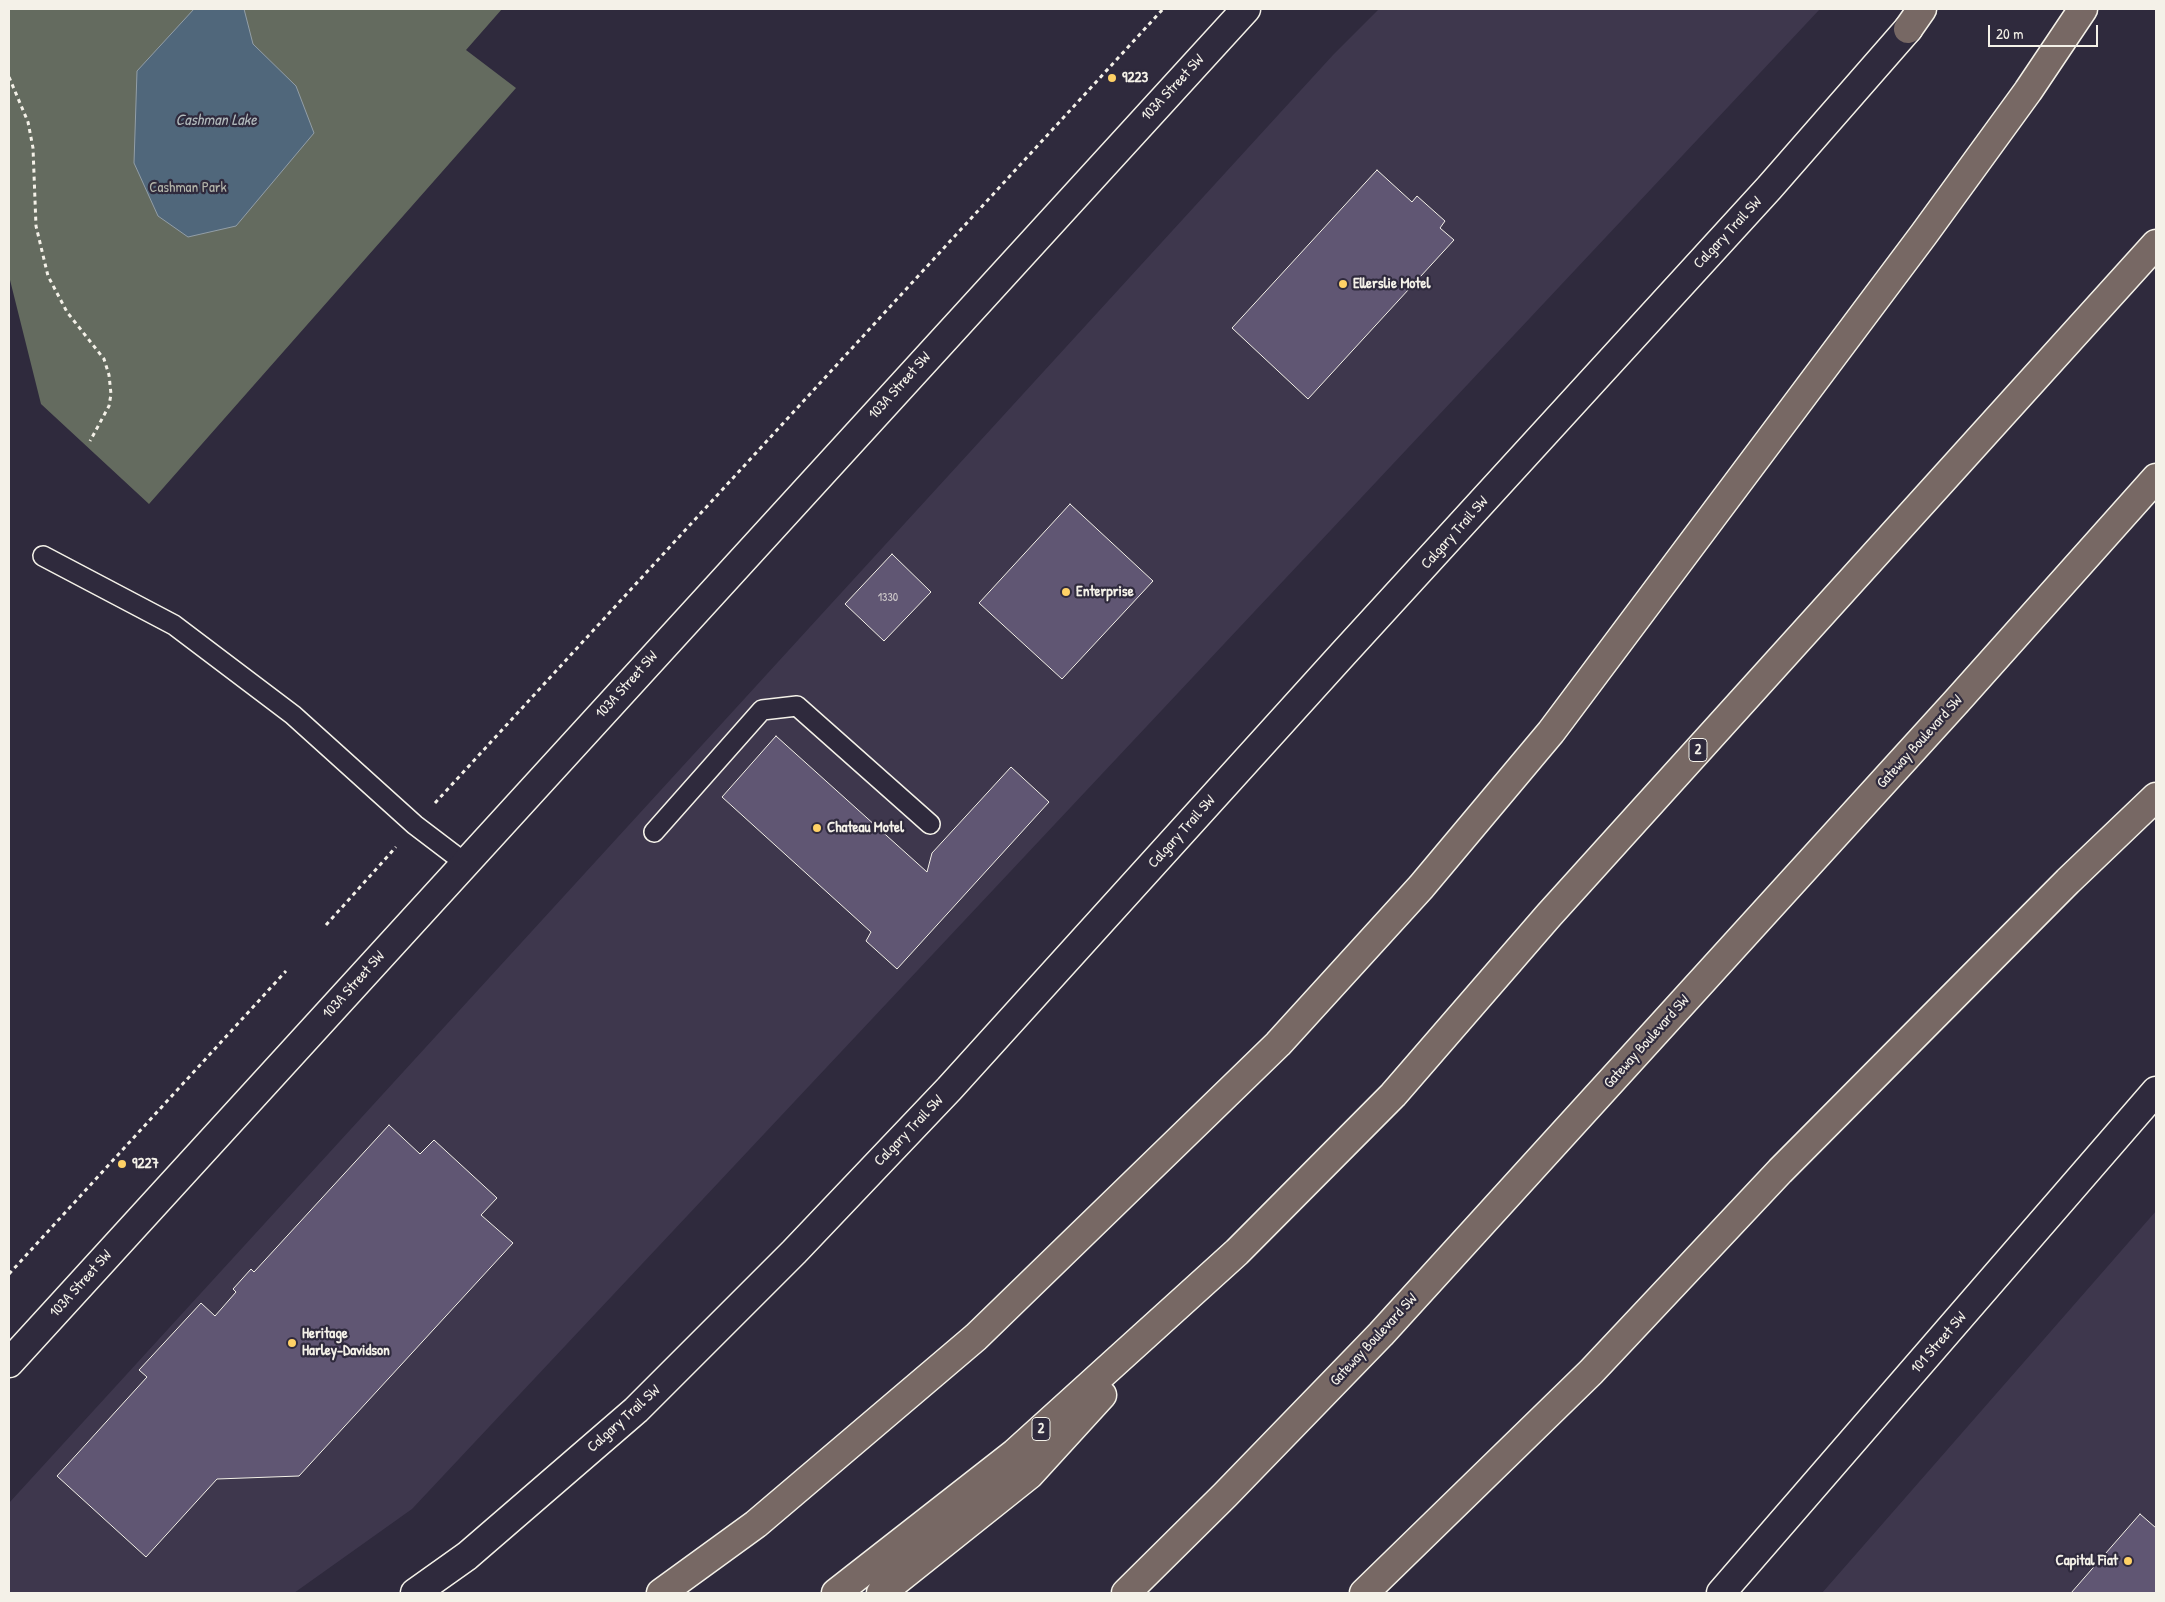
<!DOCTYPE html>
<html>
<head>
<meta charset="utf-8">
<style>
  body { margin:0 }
  #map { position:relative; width:2165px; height:1602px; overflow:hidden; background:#2f2a3d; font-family:"Patrick Hand",sans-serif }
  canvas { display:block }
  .frame { position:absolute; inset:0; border:10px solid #f4f1e8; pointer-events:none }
  .scale { position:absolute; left:1988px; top:25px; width:110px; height:22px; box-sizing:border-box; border:2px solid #f4f1e8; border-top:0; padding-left:6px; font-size:15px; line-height:18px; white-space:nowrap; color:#f4f1e8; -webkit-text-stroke:4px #2f2a3d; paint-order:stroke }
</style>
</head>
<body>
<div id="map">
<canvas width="2165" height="1602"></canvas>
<div class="frame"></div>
<div class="scale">20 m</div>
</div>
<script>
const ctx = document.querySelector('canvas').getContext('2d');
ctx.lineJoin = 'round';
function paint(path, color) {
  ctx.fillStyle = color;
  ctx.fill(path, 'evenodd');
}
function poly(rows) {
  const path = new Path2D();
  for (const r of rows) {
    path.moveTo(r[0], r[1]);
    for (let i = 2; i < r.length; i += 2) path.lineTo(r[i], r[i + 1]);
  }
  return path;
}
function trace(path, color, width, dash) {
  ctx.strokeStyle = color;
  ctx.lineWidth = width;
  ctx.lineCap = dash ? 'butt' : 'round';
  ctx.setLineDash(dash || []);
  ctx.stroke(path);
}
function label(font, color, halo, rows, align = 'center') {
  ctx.font = font + ' "Patrick Hand",sans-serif';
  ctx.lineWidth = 4.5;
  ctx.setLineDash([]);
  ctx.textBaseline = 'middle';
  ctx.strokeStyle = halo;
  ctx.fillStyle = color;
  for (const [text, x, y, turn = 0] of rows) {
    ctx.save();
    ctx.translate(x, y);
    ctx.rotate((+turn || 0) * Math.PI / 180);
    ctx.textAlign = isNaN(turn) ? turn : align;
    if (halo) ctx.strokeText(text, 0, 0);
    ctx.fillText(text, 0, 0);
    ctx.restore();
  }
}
paint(poly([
  [1379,9,1820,9,412,1509,294,1593,9,1593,9,1503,1333,55],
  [2156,1211,2156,1593,1822,1593]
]), '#3e374d');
paint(poly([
  [9,9,502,9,466,50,516,88,149,504,41,404,9,276]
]), '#646b5f');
const water = poly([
  [194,9,244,9,253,44,296,86,314,133,236,226,188,237,158,216,134,163,137,71,194,9]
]);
paint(water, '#50677b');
trace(water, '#929ea7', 1);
const building = poly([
  [1377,170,1412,202,1417,196,1445,221,1440,228,1454,240,1308,399,1232,328,1377,170],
  [1070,504,1153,581,1062,679,979,603,1070,504],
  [892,554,931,592,884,641,845,604,892,554],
  [776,736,927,872,932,853,1011,767,1049,802,897,969,866,941,871,932,722,797,776,736],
  [389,1125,420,1154,434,1140,497,1198,481,1215,513,1243,299,1476,217,1479,146,1557,57,1476,147,1377,139,1370,201,1303,215,1316,236,1292,233,1289,251,1269,254,1272,389,1125],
  [2140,1514,2156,1528,2156,1593,2071,1593,2140,1514]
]);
paint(building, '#605673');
trace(building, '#f4f1e8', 1);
const service = poly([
  [43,556,174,625,293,715,415,825,465,863],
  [654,832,762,710,797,706,930,824]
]);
const minor = poly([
  [415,1593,467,1556,636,1410,794,1252,949,1089,1342,655,1769,188,1908,29]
]);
const tertiary = poly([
  [9,1363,1246,9],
  [1721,1593,2156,1091]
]);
const motorway = poly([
  [1908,29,1922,9],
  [661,1593,756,1524,976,1337,1278,1044,1421,887,1551,732,1924,234,2028,91,2083,9],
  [836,1593,1015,1453,1237,1252,1393,1095,1549,915,2156,244],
  [881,1593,1029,1475,1102,1395],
  [1126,1593,1225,1495,1381,1334,1957,701,2156,478],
  [1364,1593,1591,1372,1780,1171,2068,881,2156,797]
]);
trace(service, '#f4f1e8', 22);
trace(minor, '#f4f1e8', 31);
trace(tertiary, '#f4f1e8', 31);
trace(motorway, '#f4f1e8', 31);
trace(poly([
  [9,77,28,122,33,148,36,226,48,276,67,312,104,359,109,375,111,394,109,406,90,441],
  [435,803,1163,9],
  [326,925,396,847],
  [9,1274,286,971]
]), '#f4f1e8', 3, [4, 4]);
trace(service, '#2f2a3d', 19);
trace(minor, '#2f2a3d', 28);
trace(tertiary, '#2f2a3d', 28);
trace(motorway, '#776864', 28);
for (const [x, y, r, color] of [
  [1112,78,5,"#ffd166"],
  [1343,284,5,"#ffd166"],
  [1066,592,5,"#ffd166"],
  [817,828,5,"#ffd166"],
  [122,1164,5,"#ffd166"],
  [292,1343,5,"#ffd166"],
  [2128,1561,5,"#ffd166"]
]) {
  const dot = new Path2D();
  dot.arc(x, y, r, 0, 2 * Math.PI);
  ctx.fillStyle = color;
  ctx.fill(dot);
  trace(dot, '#2f2a3d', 2);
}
label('12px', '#cfcacb', null, [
  ["1330",888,598]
]);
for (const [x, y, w] of [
  [1698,750,18],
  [1041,1429,18]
]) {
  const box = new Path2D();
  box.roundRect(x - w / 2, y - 11.5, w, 23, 4);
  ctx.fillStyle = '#2f2a3d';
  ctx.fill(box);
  trace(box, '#f4f1e8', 1);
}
label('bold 14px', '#f4f1e8', null, [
  ["2",1698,750],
  ["2",1041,1429]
]);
label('bold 15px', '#f4f1e8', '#2f2a3d', [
  ["9223",1122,78],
  ["Ellerslie Motel",1353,284],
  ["Enterprise",1076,592],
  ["Chateau Motel",827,828],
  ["9227",132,1164],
  ["Heritage",302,1334],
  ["Harley-Davidson",302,1351],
  ["Capital Fiat",2118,1561,"right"]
], 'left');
label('15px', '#f4f1e8', '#2f2a3d', [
  ["103A Street SW",1173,88,-47],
  ["Calgary Trail SW",1728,233,-47],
  ["103A Street SW",900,386,-48],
  ["Calgary Trail SW",1455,533,-48],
  ["103A Street SW",627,685,-48],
  ["Gateway Boulevard SW",1920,742,-48],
  ["Calgary Trail SW",1182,832,-48],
  ["103A Street SW",354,985,-48],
  ["Gateway Boulevard SW",1647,1042,-48],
  ["Calgary Trail SW",909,1131,-46],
  ["103A Street SW",81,1284,-48],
  ["Gateway Boulevard SW",1374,1340,-47],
  ["101 Street SW",1939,1343,-49],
  ["Calgary Trail SW",624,1419,-42]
]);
label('15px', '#b3b5aa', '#2f2a3d', [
  ["Cashman Park",188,188]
]);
label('italic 16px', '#b2babc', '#2f2a3d', [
  ["Cashman Lake",216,121]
]);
</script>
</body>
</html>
